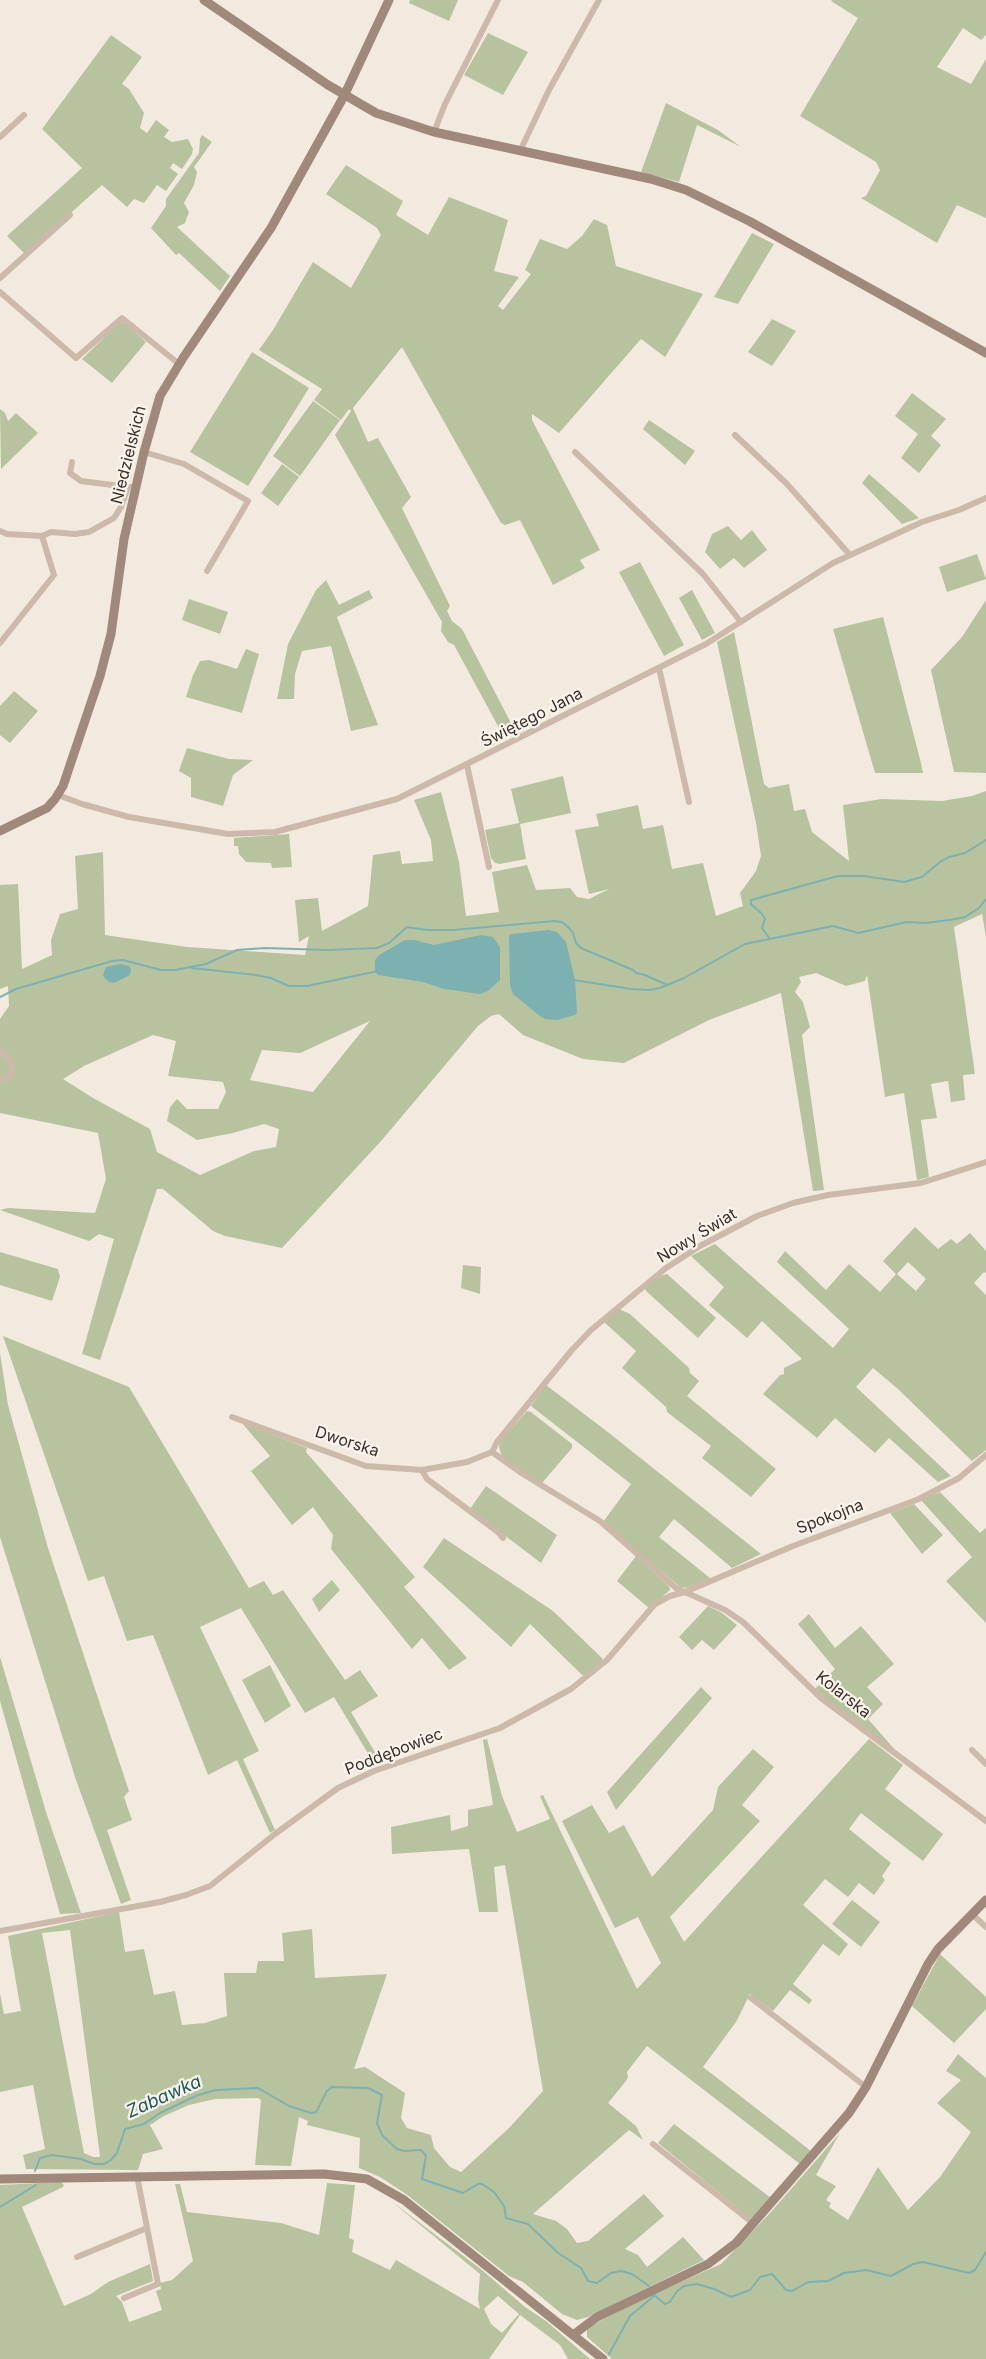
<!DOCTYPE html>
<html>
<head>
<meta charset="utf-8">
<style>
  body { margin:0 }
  canvas { display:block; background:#f3eadf }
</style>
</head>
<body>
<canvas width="986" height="2359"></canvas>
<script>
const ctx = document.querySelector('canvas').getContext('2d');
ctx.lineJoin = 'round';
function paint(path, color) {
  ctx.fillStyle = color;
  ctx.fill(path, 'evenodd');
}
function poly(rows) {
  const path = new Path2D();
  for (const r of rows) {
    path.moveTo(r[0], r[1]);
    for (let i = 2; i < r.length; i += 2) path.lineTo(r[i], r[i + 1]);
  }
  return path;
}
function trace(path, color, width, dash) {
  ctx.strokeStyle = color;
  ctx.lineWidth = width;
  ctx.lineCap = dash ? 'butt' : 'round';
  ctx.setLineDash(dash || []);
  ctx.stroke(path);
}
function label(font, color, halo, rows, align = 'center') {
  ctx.font = font + ' Inter,sans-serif';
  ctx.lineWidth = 4.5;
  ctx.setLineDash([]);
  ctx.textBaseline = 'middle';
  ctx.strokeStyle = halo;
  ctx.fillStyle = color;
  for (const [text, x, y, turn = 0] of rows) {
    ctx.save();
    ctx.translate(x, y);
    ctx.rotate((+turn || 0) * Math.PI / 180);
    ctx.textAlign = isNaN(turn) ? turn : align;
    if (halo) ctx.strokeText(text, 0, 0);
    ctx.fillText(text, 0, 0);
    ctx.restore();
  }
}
paint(poly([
  [410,0,458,0,449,21,409,3],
  [832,0,986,0,986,35,981,40,963,28,937,67,971,84,986,59,986,218,957,205,937,243,861,198,866,196,880,170,876,162,800,116,858,18,831,1],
  [488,33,528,52,503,95,464,75],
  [111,35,142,57,122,84,129,89,144,113,140,128,147,133,156,120,169,130,164,137,172,142,188,139,193,149,192,154,182,169,173,163,170,168,178,174,166,191,157,185,144,203,134,199,127,207,102,185,25,254,7,236,82,168,42,129],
  [666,103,718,130,741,147,697,125,679,182,641,172],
  [202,135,212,142,194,167,197,172,194,185,184,203,189,212,185,223,177,227,230,276,220,291,179,253,176,255,151,228,166,206,166,199,199,153,200,139],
  [346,165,403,201,396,215,428,235,449,197,508,220,494,271,519,277,498,306,503,310,531,274,525,270,540,239,567,249,582,236,594,219,607,225,616,266,703,294,665,357,641,339,559,433,532,414,532,420,600,550,580,560,585,568,553,585,520,520,505,525,501,523,402,347,353,408,368,442,378,438,411,497,402,508,450,606,447,611,452,621,462,629,512,725,510,735,505,739,454,645,448,642,441,631,442,622,335,435,351,411,349,409,341,420,314,400,322,389,259,350,273,330,313,262,351,288,381,235,377,228,326,194],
  [752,233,774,244,738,304,714,297],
  [772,319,796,331,772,366,748,352],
  [124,322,146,342,112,383,82,359,119,323],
  [252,352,309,388,248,486,190,452],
  [912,393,946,419,931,436,941,445,919,473,901,458,918,434,895,416],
  [313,401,340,420,300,476,273,456],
  [0,409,5,413,8,421,16,413,38,433,1,469],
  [649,420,695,451,685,465,643,429],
  [282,464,299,477,278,506,261,493],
  [869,474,919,518,902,524,862,483],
  [728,526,741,540,752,530,767,550,744,568,734,558,720,569,705,552,712,534],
  [977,554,986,579,947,592,939,567],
  [640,562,684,645,664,656,619,572],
  [326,580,339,605,369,590,373,598,337,617,378,725,351,731,331,646,302,651,295,674,294,699,277,699,288,644,316,590],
  [692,590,715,633,702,640,679,598],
  [189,599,228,612,220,634,182,620],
  [986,600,986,773,954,772,931,670,962,637],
  [883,617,921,763,923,773,875,773,833,629],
  [734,632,764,784,769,788,789,784,794,811,805,809,812,832,849,861,843,805,882,799,942,801,972,796,986,791,986,937,982,914,954,927,975,1074,963,1075,965,1100,951,1102,948,1081,931,1084,937,1118,921,1120,929,1177,917,1180,904,1093,885,1097,867,975,865,981,846,986,816,973,799,977,801,982,795,992,803,1002,810,1027,802,1035,824,1190,813,1191,781,993,709,1020,624,1063,583,1059,523,1035,499,1014,491,1016,478,1026,382,1140,282,1248,225,1236,213,1231,163,1189,157,1189,100,1360,82,1354,114,1239,99,1234,89,1241,0,1210,8,1208,95,1213,106,1179,98,1133,0,1113,0,1019,9,1006,8,986,0,989,0,885,18,884,22,969,52,955,51,940,60,914,78,909,75,856,103,852,105,935,187,947,305,955,309,936,299,942,295,900,318,898,322,931,368,906,373,855,400,851,402,864,433,861,431,840,414,800,441,792,459,862,466,916,499,912,492,872,527,865,536,890,570,888,577,897,589,899,609,889,589,894,575,830,599,826,596,814,638,805,643,829,663,825,672,869,703,863,716,916,743,906,740,893,756,871,761,856,756,823,717,642],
  [370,1021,313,1092,250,1080,262,1050,300,1053],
  [153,1035,176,1041,168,1076,223,1082,226,1092,218,1109,187,1109,177,1099,170,1107,167,1121,197,1140,233,1133,264,1124,279,1129,276,1147,254,1151,200,1175,157,1152,150,1129,93,1098,63,1079,84,1066],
  [246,649,259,654,242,713,186,697,193,675,200,661,209,660,237,669],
  [14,691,38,711,10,743,0,735,0,706],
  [187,748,229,759,253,760,233,775,223,806,191,797,191,778,179,771],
  [563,776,571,813,520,824,526,859,500,864,495,863,491,858,485,830,519,823,511,789],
  [289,834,292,867,272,868,271,863,246,862,239,854,238,846,234,846,234,838],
  [915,1227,938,1249,951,1239,957,1244,970,1233,986,1251,986,1273,984,1272,974,1283,986,1295,986,1450,972,1461,898,1389,873,1368,856,1387,951,1476,938,1482,889,1438,875,1453,835,1418,817,1438,763,1394,780,1375,784,1374,784,1368,802,1359,762,1321,747,1338,709,1305,724,1287,691,1256,715,1244,833,1348,849,1329,777,1262,785,1251,826,1290,849,1264,880,1292,896,1274,883,1261],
  [908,1262,926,1279,916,1291,897,1274],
  [0,1252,58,1269,60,1277,52,1301,0,1285],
  [463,1265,481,1267,480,1294,461,1288],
  [667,1274,716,1318,698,1338,646,1291,645,1288,659,1276],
  [619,1309,630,1314,689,1368,690,1373,699,1381,687,1396,776,1469,751,1497,702,1458,711,1446,667,1412,666,1407,622,1368,636,1351,604,1322],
  [3,1336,129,1387,249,1588,264,1581,273,1595,283,1590,345,1680,360,1670,378,1696,351,1712,382,1764,375,1765,334,1697,305,1713,241,1608,200,1627,259,1751,243,1759,275,1830,270,1833,237,1760,208,1775,153,1635,127,1641,104,1576,88,1581],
  [0,1353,8,1405,48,1548,129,1791,124,1797,132,1820,107,1830,131,1900,121,1904,76,1780,0,1537],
  [546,1385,609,1433,761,1554,732,1568,674,1519,659,1537,710,1578,688,1588,680,1587,603,1522,631,1484,531,1406],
  [527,1411,531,1412,572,1444,572,1448,542,1483,506,1461,501,1454,499,1447,500,1442],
  [242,1423,307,1448,306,1452,415,1577,404,1587,467,1658,449,1670,422,1638,412,1649,331,1549,333,1535,313,1507,292,1525,251,1471,270,1456],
  [486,1486,557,1535,541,1563,470,1509],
  [940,1492,980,1533,986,1528,986,1623,946,1581,972,1557,921,1500],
  [914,1504,943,1535,922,1554,890,1513],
  [444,1538,553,1611,602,1658,602,1662,586,1675,582,1675,530,1624,511,1647,423,1567],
  [636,1556,669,1586,670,1590,649,1608,617,1581],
  [332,1580,340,1590,319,1612,312,1599],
  [708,1606,722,1613,737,1625,714,1650,702,1640,692,1650,679,1637],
  [809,1614,835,1648,861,1626,894,1664,867,1687,883,1704,868,1719,896,1751,814,1690,835,1669,798,1624],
  [0,1657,47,1815,81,1913,60,1914,0,1701],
  [270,1665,291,1706,265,1723,242,1680],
  [701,1687,712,1698,616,1810,607,1792],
  [487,1739,502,1796,517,1832,550,1819,540,1796,543,1795,637,1989,661,1963,638,1917,615,1928,562,1821,592,1805,609,1833,624,1825,652,1877,713,1810,718,1787,753,1749,774,1767,742,1805,760,1821,670,1917,684,1942,869,1739,903,1765,885,1789,943,1834,923,1861,861,1813,849,1829,891,1863,882,1876,885,1880,874,1895,859,1883,848,1897,825,1879,803,1905,848,1944,839,1956,823,1944,793,1984,812,2000,809,2004,790,1990,773,2011,750,1994,736,2022,703,2067,811,2151,800,2164,647,2046,627,2072,628,2077,626,2081,608,2103,636,2126,643,2140,629,2130,533,2214,556,2221,567,2229,577,2243,588,2241,644,2194,664,2216,625,2249,638,2255,647,2267,683,2237,704,2260,588,2317,577,2320,562,2314,523,2282,509,2276,406,2194,380,2177,359,2168,360,2138,307,2125,308,2121,299,2117,291,2166,255,2165,261,2100,258,2098,215,2099,189,2105,164,2116,150,2125,163,2149,143,2154,138,2170,26,2169,23,2155,45,2149,33,2085,0,2092,0,1994,4,2014,21,2011,8,1936,119,1912,125,1952,144,1949,154,1995,175,1991,182,2025,205,2023,227,2016,224,1973,256,1973,258,1961,284,1961,282,1933,312,1929,315,1978,387,1974,354,2069,365,2067,405,2093,401,2118,407,2128,431,2135,434,2148,450,2167,461,2172,509,2128,543,2091,505,1865,494,1867,498,1912,479,1912,469,1849,392,1854,391,1827,450,1815,451,1831,468,1826,468,1810,493,1805,483,1740],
  [70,1930,100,2156,99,2157,93,2157,84,2153,42,1933],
  [852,1900,880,1922,861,1947,832,1924],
  [940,1954,986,1997,986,2009,954,2043,912,2006],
  [958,2054,986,2078,986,2359,612,2359,587,2337,587,2329,598,2322,638,2301,721,2264,770,2213,840,2133,816,2175,836,2186,826,2200,831,2203,829,2207,848,2220,878,2167,908,2210,940,2177,971,2132,937,2103,961,2080,946,2071],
  [674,2124,771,2198,755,2217,750,2218,658,2143],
  [61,2182,64,2185,63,2187,22,2207,64,2306,91,2294,108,2282,150,2264,153,2281,116,2296,122,2302,129,2322,162,2310,156,2291,161,2289,160,2283,172,2280,193,2261,175,2184,180,2184,187,2212,281,2223,319,2235,327,2183,355,2185,349,2238,354,2240,352,2252,390,2270,396,2260,480,2309,478,2299,480,2274,391,2201,482,2270,525,2307,546,2321,590,2359,568,2359,560,2345,520,2315,489,2359,0,2359,0,2185],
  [498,2296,519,2314,502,2333,491,2324,484,2309]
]), '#b7c39e');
paint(poly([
  [548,930,557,932,566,942,575,980,577,1012,575,1015,557,1020,545,1019,540,1016,513,994,510,985,509,936,511,934],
  [481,935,493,937,500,947,500,980,488,991,480,994,444,989,423,982,378,975,375,971,375,960,379,955,405,940,415,940,434,945],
  [120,964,129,966,131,969,130,975,114,983,109,982,103,976,104,972,106,967]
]), '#7db0b1');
trace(poly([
  [770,939,762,928,765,919,762,914,751,904,751,900,838,876,864,876,904,882,922,877,940,862,949,857,965,853,986,840],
  [192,968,256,975,271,978,289,986,307,986,378,971],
  [574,980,631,989,649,990,660,988,684,978,745,944,833,926,858,933,907,922,926,923,950,920,965,917,979,908,986,899],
  [0,997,16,989,112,961,123,960,161,970,175,970,206,964,237,950,265,948,327,950,377,948,389,943,407,927,427,930,453,930,555,921,562,922,568,927,573,933,576,943,581,948,633,970,636,973,645,975,667,985],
  [35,2171,40,2158,52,2155,81,2159,94,2164,104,2164,111,2160,117,2153,125,2129,144,2124,160,2113,198,2095,216,2090,258,2088,289,2106,311,2113,316,2112,327,2091,332,2087,368,2088,382,2095,377,2123,382,2135,397,2149,404,2151,421,2150,426,2156,422,2179,463,2193,478,2184,482,2184,494,2192,504,2206,506,2218,528,2224,558,2253,581,2268,588,2281,597,2283,611,2273,621,2271,632,2274,649,2286],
  [0,2207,36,2185],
  [654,2295,665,2304,670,2302,677,2291,684,2286,697,2284,714,2289,731,2297,750,2290,760,2277,772,2274,786,2290,792,2291,808,2282,828,2281,844,2273,866,2270,891,2276,913,2264,923,2262,969,2273,975,2270,986,2252],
  [609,2354,630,2316,654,2296]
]), '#7db0b1', 2);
trace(poly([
  [434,132,445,104,498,0],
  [0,137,24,115],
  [520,151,549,90,599,0],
  [0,278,70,215],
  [0,292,76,358,122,318,179,364],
  [735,435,787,484,850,555],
  [144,452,184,464,248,501,207,571],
  [575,452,703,574,741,622],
  [72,462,70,473,81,481,128,487],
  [0,531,7,534,42,536,51,532,75,534,89,532,114,518,121,507,128,487,137,487],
  [0,643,54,575,42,536],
  [659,668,689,802],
  [467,765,489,867],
  [58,795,82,804,129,817,228,834,275,832,397,799,706,644,833,563,922,522,959,510,986,498],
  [0,1050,11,1062,12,1071,8,1078,0,1080],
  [232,1417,366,1466,422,1470,467,1462,492,1452],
  [492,1452,523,1474,600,1521,676,1588,725,1610,743,1622,821,1698,986,1821],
  [492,1452,497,1442,571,1351,591,1330,666,1268,700,1246,757,1216,793,1203,828,1195,921,1183,986,1162],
  [422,1470,427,1479,498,1532,503,1538],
  [972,1750,986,1764],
  [972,1914,986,1927],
  [0,1931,160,1902,186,1895,210,1886,275,1834,338,1788,374,1771,500,1728,571,1689,607,1660,655,1604,670,1596,685,1592,793,1546,919,1499,959,1478,986,1455],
  [751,1998,866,2087],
  [653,2144,754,2224],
  [77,2257,147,2228],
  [124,2298,158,2284,137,2176]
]), '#ccb9aa', 6);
trace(poly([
  [204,0,328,85,376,113,434,132,651,179,686,190,749,221,986,353],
  [0,831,47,808,55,799,63,786,100,676,111,634,124,539,144,452,160,396,183,358,271,228,344,96,389,0],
  [0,2179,324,2174,367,2179,404,2200,603,2359],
  [573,2335,597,2317,708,2264,736,2243,849,2113,866,2087,928,1964,938,1949,986,1900]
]), '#a0887b', 9);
label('16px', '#3a2f2a', '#fbf4ec', [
  ["Niedzielskich",129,455,-76],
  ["Świętego Jana",532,718,-27],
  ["Nowy Świat",697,1236,-31],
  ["Dworska",347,1442,18],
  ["Spokojna",830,1517,-21],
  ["Kolarska",843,1695,38],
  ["Poddębowiec",394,1752,-21]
]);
label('italic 18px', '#1e595c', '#fbf4ec', [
  ["Zabawka",164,2097,-24]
]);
</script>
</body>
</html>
